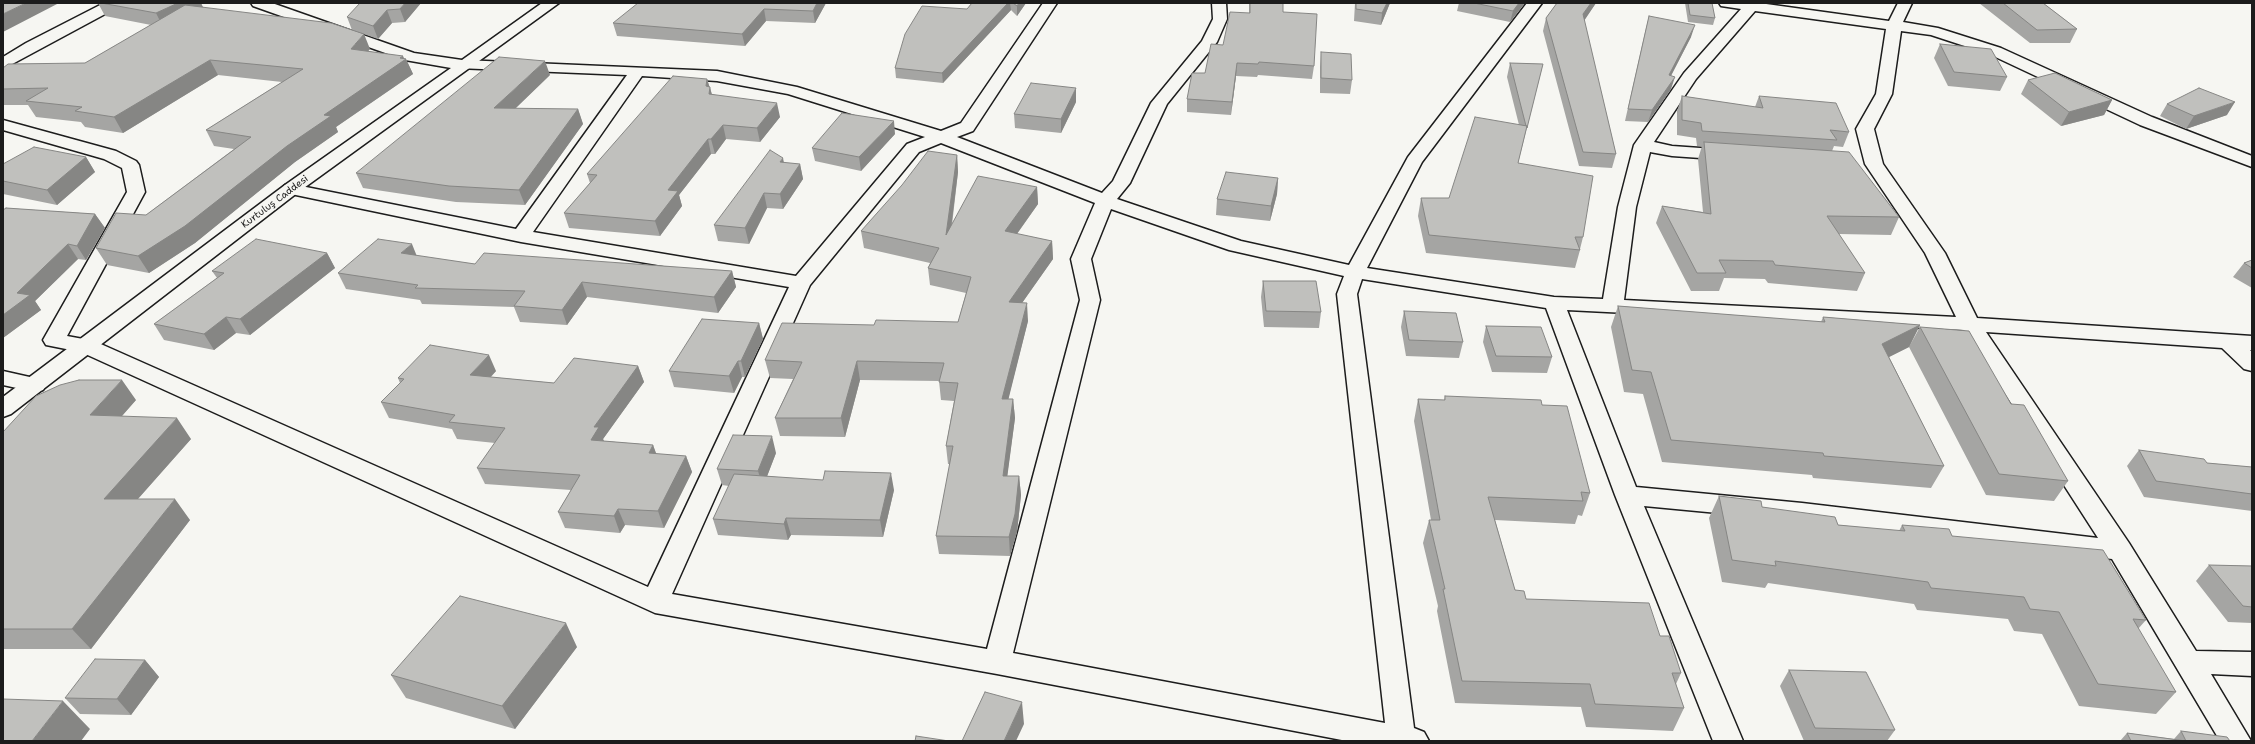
<!DOCTYPE html>
<html>
<head>
<meta charset="utf-8">
<style>
  body { margin:0 }
  #map { position:relative; width:2255px; height:744px; overflow:hidden; background:#f6f6f2; font-family:"Shantell Sans",sans-serif }
  canvas { display:block }
  .frame { position:absolute; inset:0; border:4px solid #1c1c1c; pointer-events:none }
</style>
</head>
<body>
<div id="map">
<canvas width="2255" height="744"></canvas>
<div class="frame"></div>
</div>
<script>
const ctx = document.querySelector('canvas').getContext('2d');
ctx.lineJoin = 'round';
function poly(rows) {
  const path = new Path2D();
  for (const r of rows) {
    path.moveTo(r[0], r[1]);
    for (let i = 2; i < r.length; i += 2) path.lineTo(r[i], r[i + 1]);
  }
  return path;
}
function trace(path, color, width, dash) {
  ctx.strokeStyle = color;
  ctx.lineWidth = width;
  ctx.lineCap = dash ? 'butt' : 'round';
  ctx.setLineDash(dash || []);
  ctx.stroke(path);
}
function paint(path, color) {
  ctx.fillStyle = color;
  ctx.fill(path, 'evenodd');
}
function label(font, color, halo, rows, align = 'center') {
  ctx.font = font + ' "Shantell Sans",sans-serif';
  ctx.lineWidth = 3;
  ctx.setLineDash([]);
  ctx.textBaseline = 'middle';
  ctx.strokeStyle = halo;
  ctx.fillStyle = color;
  for (const [text, x, y, turn = 0] of rows) {
    ctx.save();
    ctx.translate(x, y);
    ctx.rotate((+turn || 0) * Math.PI / 180);
    ctx.textAlign = isNaN(turn) ? turn : align;
    if (halo) ctx.strokeText(text, 0, 0);
    ctx.fillText(text, 0, 0);
    ctx.restore();
  }
}
const street = poly([
  [104,3,122,3,120,6,3,69,3,57,26,43,104,3],
  [1043,3,1057,3,973,131,957,137,1102,193,1113,181,1151,103,1202,41,1213,19,1212,3,1226,3,1227,19,1217,42,1167,104,1130,183,1117,199,1241,241,1349,265,1408,157,1527,3,1542,3,1422,162,1367,268,1554,297,1603,299,1618,207,1634,145,1684,73,1741,9,1721,6,1719,3,1759,3,1889,21,1898,3,1912,3,1903,22,1938,28,2001,48,2152,117,2252,156,2252,167,2140,125,1989,54,1931,35,1901,31,1892,94,1874,129,1883,164,1945,253,1977,318,2252,336,2252,350,2250,350,2252,352,2252,371,2244,369,2222,348,1986,332,2129,543,2196,651,2252,652,2252,676,2211,674,2251,741,2220,741,2112,559,1802,521,1644,506,1743,741,1713,741,1615,495,1546,308,1362,279,1357,294,1414,728,1424,732,1429,741,1347,741,997,674,655,613,81,352,46,345,43,340,127,192,122,168,104,159,3,130,3,120,116,151,136,161,139,165,145,192,67,336,94,341,648,587,789,287,521,242,291,194,285,193,282,189,285,185,291,184,516,229,627,75,457,68,455,65,457,62,463,60,717,71,797,87,941,131,961,123,1043,3],
  [1755,11,1886,29,1876,94,1856,129,1865,164,1925,253,1956,317,1624,300,1636,207,1650,152,1672,156,1729,160,1735,159,1738,155,1735,151,1729,150,1672,146,1654,142,1696,79,1755,11],
  [642,76,717,81,788,94,925,137,907,144,796,276,533,232,642,76],
  [941,143,1095,203,1071,259,1080,300,987,649,672,594,810,285,919,152,941,143],
  [1111,209,1229,250,1344,276,1337,294,1385,723,1013,653,1100,300,1091,259,1111,209],
  [1567,310,1964,330,2098,538,1802,503,1636,487,1567,310],
  [3,371,43,380,46,385,43,390,35,392,3,385,3,371]
]);
const secondary = poly([
  [251,3,272,3,414,53,462,60,542,3,559,3,297,193,11,414,3,417,3,397,285,185,451,68,405,60,253,6,251,3]
]);
trace(street, '#1c1c1c', 3);
trace(secondary, '#1c1c1c', 3);
paint(street, '#f6f6f2');
paint(secondary, '#f6f6f2');
paint(poly([
  [98,3,201,3,203,7,370,49,368,51,406,59,413,74,336,127,338,132,295,162,195,243,149,273,107,265,96,248,146,215,234,149,214,146,206,130,282,82,218,75,123,133,85,127,81,122,36,117,28,105,3,105,3,68,85,63,151,25,105,16],
  [421,3,405,22,392,23,378,39,352,30,347,17],
  [826,3,815,23,766,21,745,46,617,36,613,23],
  [972,3,1026,3,1017,16,1011,10,943,83,896,78,895,68,967,9],
  [1249,3,1283,3,1283,12,1314,66,1312,79,1258,75,1257,77,1236,76,1231,115,1187,112,1187,99,1205,73,1249,13],
  [1355,3,1390,3,1381,25,1354,21],
  [1459,3,1525,3,1510,22,1457,11],
  [1557,3,1596,3,1584,20,1616,154,1612,168,1579,166,1543,31,1546,18],
  [1685,3,1712,3,1715,18,1713,25,1688,22],
  [1979,3,2043,3,2077,29,2070,43,2030,43],
  [1649,16,1691,37,1671,76,1671,89,1648,122,1625,121,1646,28],
  [1940,44,2007,77,2000,91,1948,86,1934,58],
  [1321,52,1352,80,1350,94,1320,93,1320,67],
  [1510,63,1543,64,1518,163,1583,237,1580,249,1580,250,1575,268,1426,253,1418,216,1421,198,1449,198,1519,125,1507,77],
  [550,75,515,109,578,109,583,124,525,205,456,202,363,188,356,173],
  [707,79,712,94,780,117,760,142,726,139,715,154,711,154,679,195,682,206,660,236,569,228,564,213,590,183,587,174],
  [2028,80,2112,100,2104,115,2061,126,2021,94],
  [1682,96,1755,107,1759,96,1849,132,1843,147,1834,146,1832,151,1899,217,1891,235,1839,234,1865,273,1857,291,1768,283,1765,279,1724,278,1719,291,1691,291,1656,223,1662,206,1703,212,1698,159,1702,146,1697,146,1696,138,1677,135,1677,111],
  [1076,102,1061,133,1015,128,1014,114],
  [2167,104,2227,115,2186,129,2160,116],
  [895,134,861,171,815,161,812,148],
  [957,155,958,172,952,225,1037,187,1038,204,1017,234,1052,241,1053,259,1022,303,1028,321,1008,399,1013,399,1015,418,1007,476,1019,476,1021,495,1017,532,1010,556,939,554,936,536,950,464,948,464,946,446,954,401,941,400,939,381,860,380,845,437,780,436,775,418,793,379,770,378,765,360,874,325,958,322,966,293,930,285,928,268,930,263,864,248,861,231],
  [86,157,95,172,57,205,3,194,3,164],
  [784,163,800,164,803,179,783,209,767,208,749,244,718,241,714,225],
  [1278,178,1277,194,1270,221,1216,215,1217,199],
  [6,208,95,214,105,228,86,260,78,259,35,301,41,310,3,338],
  [327,253,335,268,250,335,236,333,214,350,164,340,154,324,217,278,212,271],
  [417,256,475,264,732,271,736,287,718,313,587,297,567,325,520,322,514,307,422,304,420,300,346,289,338,273],
  [2252,260,2252,288,2233,277,2244,263],
  [1263,281,1321,312,1319,328,1264,327,1261,297],
  [1618,306,1821,322,1823,317,1920,325,1909,347,1889,357,1944,466,1931,488,1813,478,1812,475,1662,462,1643,394,1624,392,1611,327],
  [1404,311,1463,342,1459,358,1406,356,1401,327],
  [759,323,763,339,745,377,742,377,734,393,674,387,669,371],
  [1486,326,1552,357,1547,373,1492,372,1483,342],
  [1920,327,2011,404,2068,481,2054,501,1986,495,1909,347],
  [638,366,644,382,603,439,604,441,653,445,656,454,686,456,692,472,664,528,625,525,620,533,565,528,558,512,571,490,485,484,477,468,495,443,457,439,452,429,389,418,381,402,400,383,398,378,496,371,491,377,554,383],
  [1445,396,1542,405,1590,493,1582,516,1578,515,1575,524,1495,520,1515,590,1526,599,1660,636,1681,673,1676,684,1684,708,1673,731,1586,727,1581,707,1455,703,1437,611,1438,606,1423,543,1429,520,1431,520,1414,421,1418,399,1444,400],
  [136,400,122,416,191,439,138,499,190,520,91,649,3,649,3,432],
  [2139,450,2207,463,2252,467,2252,511,2144,497,2127,466],
  [776,453,767,476,894,490,883,537,791,535,788,540,718,535,713,519,729,486,722,485,717,469],
  [1719,496,1762,507,1838,525,1899,531,1902,525,1952,536,2146,620,2138,629,2176,692,2156,714,2079,706,2042,634,2014,631,2008,619,1917,610,1914,604,1768,583,1765,588,1722,582,1709,518],
  [2209,565,2252,566,2252,623,2228,622,2196,581],
  [577,647,515,729,406,698,391,675],
  [145,660,159,677,131,715,80,714,65,698],
  [1789,670,1895,730,1887,741,1804,741,1780,686],
  [2181,731,2230,741,2120,741,2127,733,2174,739]
]), '#a5a5a3');
paint(poly([
  [26,3,59,3,3,32,3,14],
  [178,3,201,3,203,8,163,27,156,13],
  [405,3,421,3,405,22,400,9],
  [817,3,826,3,815,23,813,11],
  [1008,3,1010,3,1011,10,943,83,942,73],
  [1019,3,1026,3,1017,16,1017,6],
  [1387,3,1390,3,1381,25,1382,13],
  [1519,3,1525,3,1510,22,1513,11],
  [1591,3,1596,3,1580,27,1583,14],
  [764,9,766,21,745,46,742,34],
  [387,10,392,23,378,39,373,26],
  [1695,25,1691,37,1665,87,1669,75],
  [364,34,370,49,357,64,351,49],
  [403,56,405,60,406,59,413,74,336,127,338,132,295,162,195,243,149,273,138,256,324,115],
  [210,60,218,75,123,133,114,117],
  [545,61,550,75,500,123,494,108],
  [1237,63,1236,76,1231,115,1232,102],
  [1675,77,1671,89,1648,122,1652,110],
  [707,79,710,89,710,87,713,101,710,96,706,86],
  [1076,88,1076,102,1061,133,1061,119],
  [2112,100,2104,115,2061,126,2069,112],
  [2235,102,2227,115,2186,129,2194,116],
  [777,103,780,117,760,142,757,128],
  [578,109,583,124,525,205,519,190],
  [894,121,895,134,861,171,859,157],
  [723,125,726,139,715,154,711,139],
  [708,139,711,154,679,195,682,206,660,236,655,221,668,190],
  [957,155,958,172,948,252,946,235],
  [86,157,95,172,57,205,47,190],
  [783,158,786,173,780,162],
  [800,164,803,179,783,209,780,194],
  [1278,178,1277,194,1270,221,1271,206],
  [1037,187,1038,204,1006,249,1005,231],
  [764,193,767,208,749,244,745,228],
  [95,214,105,228,86,260,77,246],
  [1052,241,1053,259,1010,320,1009,302],
  [68,244,78,259,35,301,41,310,3,338,3,315,17,293],
  [412,244,418,259,401,253],
  [327,253,335,268,250,335,240,319],
  [732,271,736,287,718,313,714,297],
  [582,282,587,297,567,325,562,310],
  [1027,303,1028,321,1004,417,1002,399],
  [226,317,236,333,214,350,204,334],
  [759,323,763,339,745,377,741,361],
  [1920,325,1909,347,1871,366,1882,344],
  [489,355,496,371,477,391,470,375],
  [738,361,742,377,734,393,729,376],
  [857,361,860,380,845,437,841,418],
  [638,366,644,382,603,439,605,444,591,440,594,427],
  [122,380,136,400,105,435,90,415],
  [1013,399,1015,418,1005,494,1003,476],
  [177,418,191,439,120,519,104,499],
  [772,436,776,453,763,487,758,471],
  [653,445,659,461,649,453],
  [686,456,692,472,664,528,658,511],
  [891,473,894,490,883,537,880,520],
  [1019,476,1021,495,1017,532,1010,556,1009,537],
  [175,499,190,520,91,649,72,629],
  [618,509,625,525,620,533,614,516],
  [786,518,791,535,788,540,784,524],
  [566,623,577,647,515,729,502,706],
  [145,660,159,677,131,715,117,699],
  [63,701,90,729,81,741,32,741],
  [1022,702,1024,724,1016,741,1004,741]
]), '#868684');
const building = poly([
  [3,3,26,3,3,14,3,3],
  [101,3,178,3,156,13,101,3],
  [360,3,405,3,400,9,387,10,373,26,347,17,360,3],
  [638,3,817,3,813,11,764,9,742,34,613,23,638,3],
  [972,3,1008,3,942,73,895,68,905,34,922,6,967,9,972,3],
  [1013,3,1019,3,1017,6,1013,3],
  [1250,3,1283,3,1283,12,1317,14,1314,66,1259,62,1258,64,1237,63,1232,102,1187,99,1192,73,1205,73,1211,44,1223,45,1230,12,1250,13,1250,3],
  [1356,3,1387,3,1382,13,1356,9,1356,3],
  [1474,3,1519,3,1513,11,1474,3],
  [1557,3,1591,3,1583,14,1616,154,1583,152,1546,18,1557,3],
  [1688,3,1712,3,1715,18,1690,15,1688,3],
  [2003,3,2043,3,2077,29,2037,30,2003,3],
  [185,5,331,23,364,34,351,49,403,56,400,58,406,59,324,115,331,116,287,146,185,226,138,256,96,248,116,213,146,215,251,137,206,130,303,69,210,60,114,117,75,111,82,107,26,101,48,88,3,89,3,68,8,64,85,63,185,5],
  [1649,16,1695,25,1669,75,1675,77,1652,110,1628,109,1649,16],
  [1940,44,1991,49,2007,77,1954,72,1940,44],
  [1321,52,1351,54,1352,80,1321,78,1321,52],
  [499,57,545,61,494,108,578,109,519,190,449,186,356,173,499,57],
  [1510,63,1543,64,1527,128,1527,126,1526,126,1510,63],
  [2055,73,2112,100,2069,112,2028,80,2055,73],
  [673,76,707,79,706,86,710,87,709,94,777,103,757,128,723,125,711,139,708,139,668,190,678,191,655,221,564,213,597,175,587,174,673,76],
  [1031,83,1076,88,1061,119,1014,114,1031,83],
  [2199,88,2235,102,2194,116,2167,104,2199,88],
  [1682,96,1763,108,1759,96,1836,103,1849,132,1830,130,1837,140,1702,131,1701,123,1682,120,1682,96],
  [842,113,894,121,859,157,812,148,842,113],
  [1475,117,1527,126,1518,163,1593,176,1583,237,1575,237,1580,250,1429,235,1421,198,1449,198,1475,117],
  [1704,142,1849,152,1899,217,1827,216,1865,273,1775,265,1773,261,1719,260,1726,273,1697,273,1662,206,1711,214,1704,142],
  [34,147,86,157,47,190,3,181,3,164,34,147],
  [770,150,783,158,780,162,800,164,780,194,764,193,745,228,714,225,770,150],
  [928,151,957,155,946,235,978,176,1037,187,1005,231,1052,241,1009,302,1027,303,1002,399,1013,399,1003,476,1019,476,1015,514,1009,537,936,536,953,446,946,446,958,383,939,382,944,363,857,361,841,418,775,418,802,362,765,360,782,323,874,325,876,320,958,322,971,277,928,268,939,248,861,231,902,185,928,151],
  [1226,172,1278,178,1271,206,1217,199,1226,172],
  [6,208,95,214,77,246,68,244,17,293,30,295,3,315,3,210,6,208],
  [256,239,327,253,240,319,226,317,204,334,154,324,224,273,212,271,256,239],
  [378,239,412,244,401,253,475,264,484,253,732,271,714,297,582,282,562,310,514,306,525,291,415,288,418,285,338,273,378,239],
  [2252,260,2252,268,2244,263,2252,260],
  [1263,281,1316,281,1321,312,1266,311,1263,281],
  [1618,306,1825,322,1823,317,1920,325,1882,344,1944,466,1824,456,1823,453,1671,440,1651,372,1632,370,1618,306],
  [1404,311,1456,313,1463,342,1409,340,1404,311],
  [702,319,759,323,741,361,738,361,729,376,669,371,702,319],
  [1486,326,1541,327,1552,357,1496,356,1486,326],
  [1920,327,1969,331,2011,404,2024,405,2068,481,1999,474,1920,327],
  [430,345,489,355,470,375,554,383,574,358,638,366,594,427,599,427,591,440,653,445,649,453,686,456,658,511,618,509,614,516,558,512,580,475,477,468,505,428,449,422,455,415,381,402,404,379,398,378,430,345],
  [79,380,122,380,90,415,177,418,104,499,175,499,72,629,3,629,3,432,36,396,60,385,79,380],
  [1445,396,1541,400,1542,405,1567,406,1590,493,1581,492,1583,501,1488,497,1515,590,1524,591,1526,599,1649,603,1660,636,1669,636,1681,673,1672,673,1684,708,1595,704,1590,684,1462,681,1443,589,1445,589,1429,520,1440,520,1418,399,1445,400,1445,396],
  [733,435,772,436,758,471,717,469,733,435],
  [2139,450,2204,459,2207,463,2252,467,2252,494,2156,481,2139,450],
  [825,471,891,473,880,520,786,518,784,524,713,519,734,474,823,480,825,471],
  [1719,496,1761,501,1762,507,1835,517,1838,525,1905,531,1902,525,1949,529,1952,536,2103,550,2146,620,2133,619,2176,692,2098,684,2059,612,2030,609,2024,597,1931,588,1928,582,1775,561,1776,566,1732,560,1719,496],
  [2209,565,2252,566,2252,607,2243,606,2209,565],
  [460,596,566,623,502,706,391,675,460,596],
  [95,659,145,660,117,699,65,698,95,659],
  [1789,670,1866,672,1895,730,1815,728,1789,670],
  [985,692,1022,702,1004,741,962,741,985,692],
  [3,699,63,701,32,741,3,741,3,699],
  [2181,731,2227,737,2230,741,2131,741,2127,733,2186,741,2181,731],
  [916,736,949,741,915,741,916,736]
]);
paint(building, '#c0c0bd');
trace(building, '#868684', 1);
label('10px', '#1c1c1c', '#f6f6f2', [
  ["Kurtuluş Caddesi",275,202,-37]
]);
</script>
</body>
</html>
